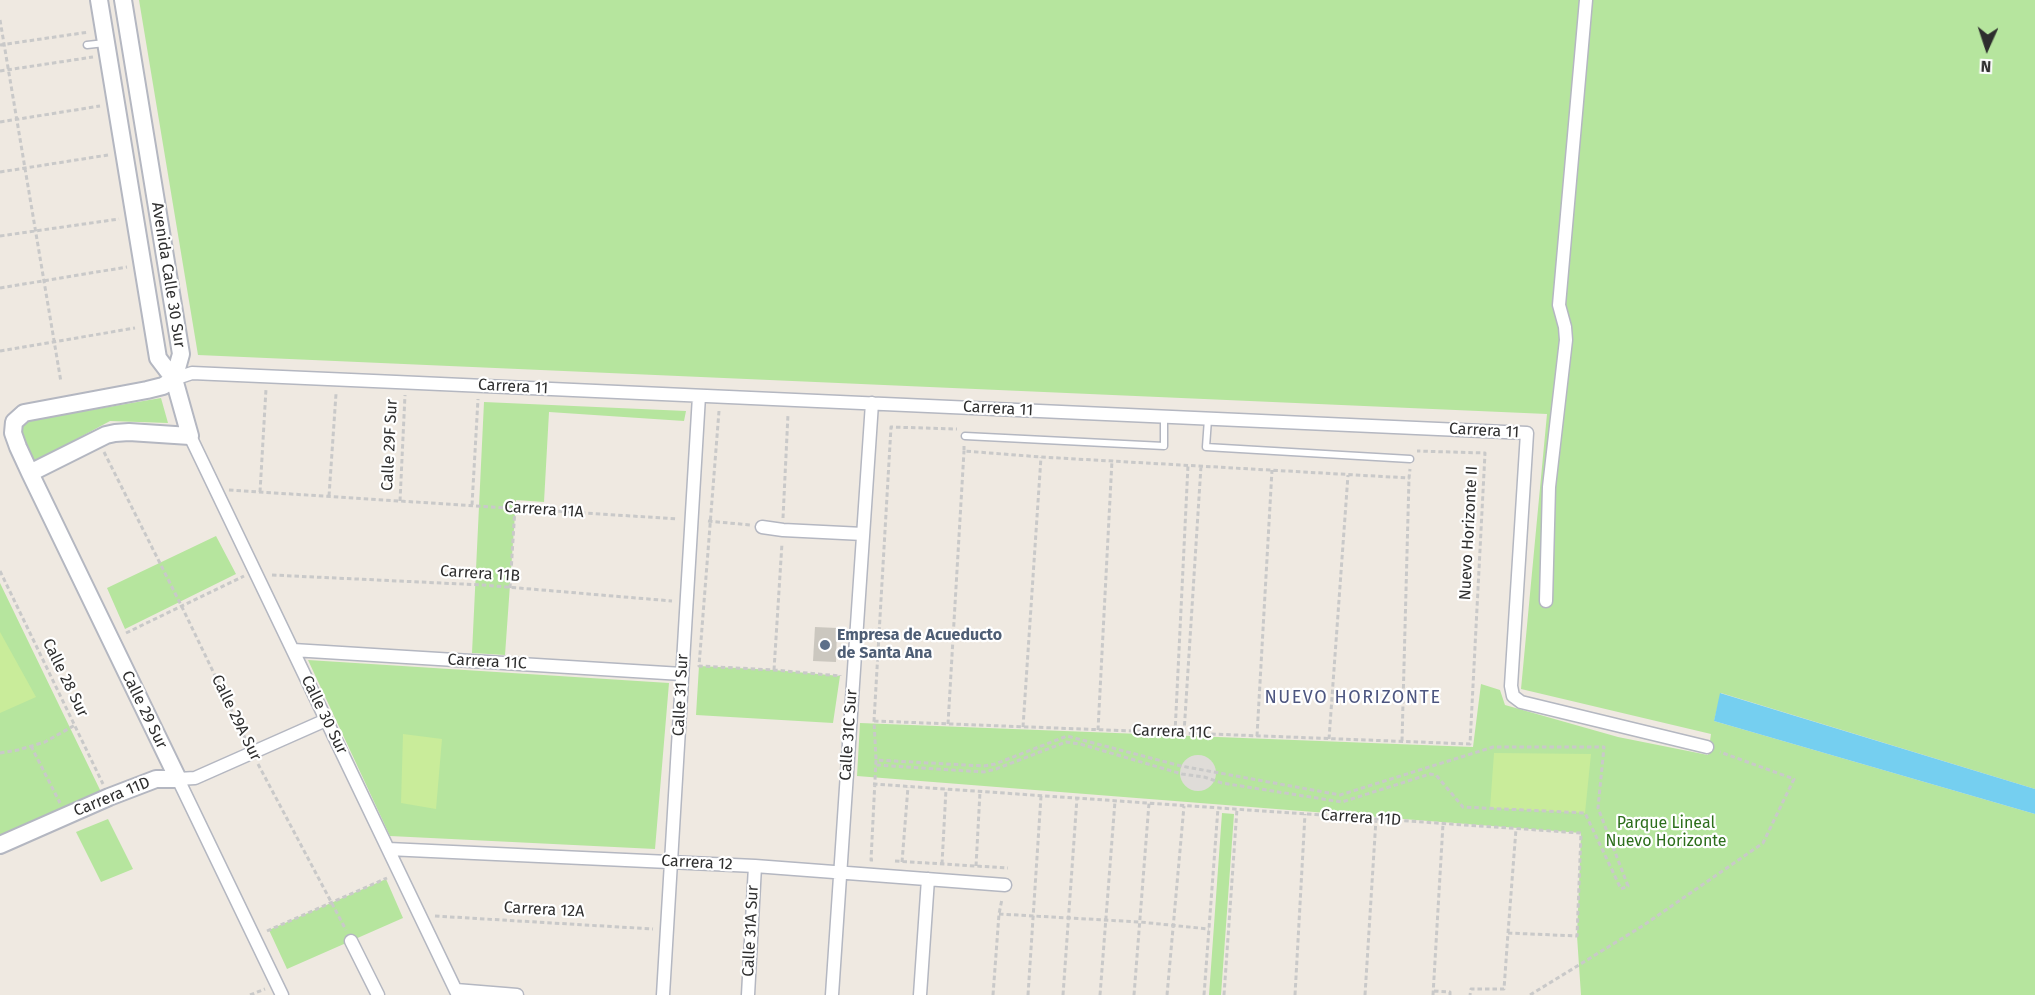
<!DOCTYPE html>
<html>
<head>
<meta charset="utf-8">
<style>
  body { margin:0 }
  #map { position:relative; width:2035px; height:995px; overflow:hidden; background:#efe9e1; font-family:"Fira Sans",sans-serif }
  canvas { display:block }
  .north { position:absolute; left:1957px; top:18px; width:60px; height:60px; -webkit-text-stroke:4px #fff; paint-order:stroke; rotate:183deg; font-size:16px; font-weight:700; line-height:24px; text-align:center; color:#2e2e2e }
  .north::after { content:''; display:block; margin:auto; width:21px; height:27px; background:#2e2e2e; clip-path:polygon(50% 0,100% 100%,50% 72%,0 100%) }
</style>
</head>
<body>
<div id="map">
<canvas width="2035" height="995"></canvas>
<div class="north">N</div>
</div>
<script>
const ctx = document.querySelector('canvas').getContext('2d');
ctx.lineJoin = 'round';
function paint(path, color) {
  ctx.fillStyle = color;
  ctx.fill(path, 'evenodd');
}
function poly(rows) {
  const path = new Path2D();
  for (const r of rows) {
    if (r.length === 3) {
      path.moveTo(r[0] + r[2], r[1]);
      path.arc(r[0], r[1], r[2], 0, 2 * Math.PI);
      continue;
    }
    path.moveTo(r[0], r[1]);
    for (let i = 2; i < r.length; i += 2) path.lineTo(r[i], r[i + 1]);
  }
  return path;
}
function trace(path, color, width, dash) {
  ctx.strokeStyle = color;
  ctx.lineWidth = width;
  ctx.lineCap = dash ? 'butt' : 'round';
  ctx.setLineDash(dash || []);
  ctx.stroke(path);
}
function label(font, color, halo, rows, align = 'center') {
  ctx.font = font + ' "Fira Sans",sans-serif';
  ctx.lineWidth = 4.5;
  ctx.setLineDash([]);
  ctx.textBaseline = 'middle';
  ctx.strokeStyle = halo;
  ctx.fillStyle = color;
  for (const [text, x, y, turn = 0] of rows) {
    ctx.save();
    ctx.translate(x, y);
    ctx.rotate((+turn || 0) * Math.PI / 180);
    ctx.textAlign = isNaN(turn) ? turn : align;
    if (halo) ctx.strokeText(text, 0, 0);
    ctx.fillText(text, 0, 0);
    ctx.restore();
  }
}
paint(poly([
  [139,0,2035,0,2035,789,1721,693,1714,721,2035,814,2035,995,1581,995,1577,936,1581,833,857,776,860,723,1473,747,1481,684,1500,690,1505,705,1618,737,1708,755,1711,734,1521,689,1547,414,198,355],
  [161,398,168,423,110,421,34,462,20,431,26,421],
  [484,402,686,411,684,421,549,412,544,502,516,500,505,655,472,653],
  [216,536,236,574,125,629,107,588],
  [0,583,102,794,0,837],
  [308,660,669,683,655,849,390,836],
  [699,666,774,670,840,676,833,723,696,715],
  [1222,813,1234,814,1221,995,1209,995],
  [108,819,133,869,101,882,76,832],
  [386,879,403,918,287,969,269,930]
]), '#b6e59e');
paint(poly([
  [0,632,36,697,0,713],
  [403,734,442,739,436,809,401,803],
  [1494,753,1591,754,1585,813,1490,808]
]), '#c9ec9a');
paint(poly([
  [1198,773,18]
]), '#dfdcd8');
paint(poly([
  [1720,693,2035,789,2035,814,1714,721]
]), '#75cff0');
paint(poly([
  [815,627,837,628,836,662,813,661]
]), '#cbc7bf');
const service = poly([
  [87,45,105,43],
  [1208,419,1206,447,1410,459],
  [965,436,1164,446,1164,417]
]);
const minor = poly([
  [174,379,192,373,396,382,1527,433,1511,686,1513,696,1521,702,1707,747],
  [190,436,458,995],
  [762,527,783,530,863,534],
  [1546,601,1549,487,1566,340,1565,327,1559,305,1586,0],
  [293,650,682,674],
  [388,849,755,866,1005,885],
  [351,941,378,995],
  [456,990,517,995],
  [282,995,178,779,195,778,326,720],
  [663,995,699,396],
  [748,995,755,866],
  [832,995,872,403],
  [920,995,928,879]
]);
const tertiary = poly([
  [123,0,181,354,174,379],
  [30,473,106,435,115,433,129,432,190,436,174,379,158,358,99,0],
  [0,845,109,797,156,779,178,779,30,473,18,447,13,433,14,422,24,413,147,390,163,386,174,379]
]);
trace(service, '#b4b7c1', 9);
trace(minor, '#b4b7c1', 15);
trace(tertiary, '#b4b7c1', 20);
trace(poly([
  [0,20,61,382],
  [0,45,89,32],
  [0,71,93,57],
  [0,122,100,106],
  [0,172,108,155],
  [0,236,119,219],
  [0,288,127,267],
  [0,351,135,328],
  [719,411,699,666,774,670,840,676,840,675],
  [964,446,964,451,1041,457,1409,478,1410,469],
  [104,452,181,605,247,742],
  [229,490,678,519],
  [260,492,266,389],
  [329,496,336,394],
  [400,501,405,395],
  [472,505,478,399],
  [783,518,788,414],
  [708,521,750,525],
  [0,571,103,784],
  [272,575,483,585,672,601],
  [510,588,515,508],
  [126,633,244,576],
  [774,670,782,543],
  [874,721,1470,744,1485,453,1417,451],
  [948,724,964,451],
  [1023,727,1041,457],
  [1098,730,1112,460],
  [1175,733,1188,465],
  [1184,733,1201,466],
  [1257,736,1272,470],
  [1329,739,1348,475],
  [1402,741,1409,478],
  [31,746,60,803],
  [0,753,18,750,45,742,75,725],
  [876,759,874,721,891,427,957,429],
  [258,764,346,930],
  [873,784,1581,833,1577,936,1508,933,1504,989,1471,989,1470,995],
  [873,860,871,860,876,760,984,766,995,764,1067,736,1181,766,1340,795,1493,747,1604,747,1598,808,1628,886,1621,889,1585,813,1463,807,1436,775,1430,774,1342,802,1222,783,1204,777,1182,774,1080,744,1066,742,996,769,984,772,876,765],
  [895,861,1008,868],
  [902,862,908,787],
  [942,864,946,789],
  [976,866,980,792],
  [999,914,1140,922,1209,929],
  [435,916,653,929],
  [267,931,387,878],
  [1508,933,1516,829],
  [1434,991,1450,992,1450,995],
  [250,995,265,989],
  [993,995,999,914,1002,899],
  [1028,995,1041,796],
  [1063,995,1077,798],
  [1100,995,1115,801],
  [1134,995,1149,803],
  [1167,995,1184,806],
  [1204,995,1218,808],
  [1224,995,1237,809],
  [1295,995,1305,814],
  [1365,995,1376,819],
  [1433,995,1443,824],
  [1530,995,1644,925,1763,843,1794,779,1720,752]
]), '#c9c9c9', 3, [4.5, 3]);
trace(service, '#fff', 6);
trace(minor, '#fff', 12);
trace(tertiary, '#fff', 16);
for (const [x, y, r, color] of [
  [825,645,6,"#5c6f8a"]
]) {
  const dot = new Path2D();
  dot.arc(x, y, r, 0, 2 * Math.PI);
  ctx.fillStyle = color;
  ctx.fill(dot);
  trace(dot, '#fff', 2);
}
label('16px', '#2e2e2e', '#fff', [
  ["Avenida Calle 30 Sur",168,275,81],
  ["Carrera 11",513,387,3],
  ["Carrera 11",998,409,3],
  ["Carrera 11",1484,431,3],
  ["Calle 29F Sur",390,445,-87],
  ["Carrera 11A",544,510,4],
  ["Nuevo Horizonte II",1469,533,-87],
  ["Carrera 11B",480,574,4],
  ["Carrera 11C",487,662,3],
  ["Calle 28 Sur",65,678,64],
  ["Calle 31 Sur",681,695,-87],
  ["Calle 29 Sur",144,710,64],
  ["Calle 30 Sur",324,715,64],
  ["Calle 29A Sur",236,718,64],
  ["Carrera 11C",1172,732,2],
  ["Calle 31C Sur",849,735,-86],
  ["Carrera 11D",112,797,-22],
  ["Carrera 11D",1361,818,4],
  ["Carrera 12",697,863,3],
  ["Carrera 12A",544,910,3],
  ["Calle 31A Sur",751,931,-87]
]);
label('bold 16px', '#4e5e75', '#fff', [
  ["Empresa de Acueducto",837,636],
  ["de Santa Ana",837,654]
], 'left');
label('16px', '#2c6e1b', '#fff', [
  ["Parque Lineal",1666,824],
  ["Nuevo Horizonte",1666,842]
]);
ctx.letterSpacing = '1.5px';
label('18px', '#4d5680', '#fff', [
  ["NUEVO HORIZONTE",1353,698]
]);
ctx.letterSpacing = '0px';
</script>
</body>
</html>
